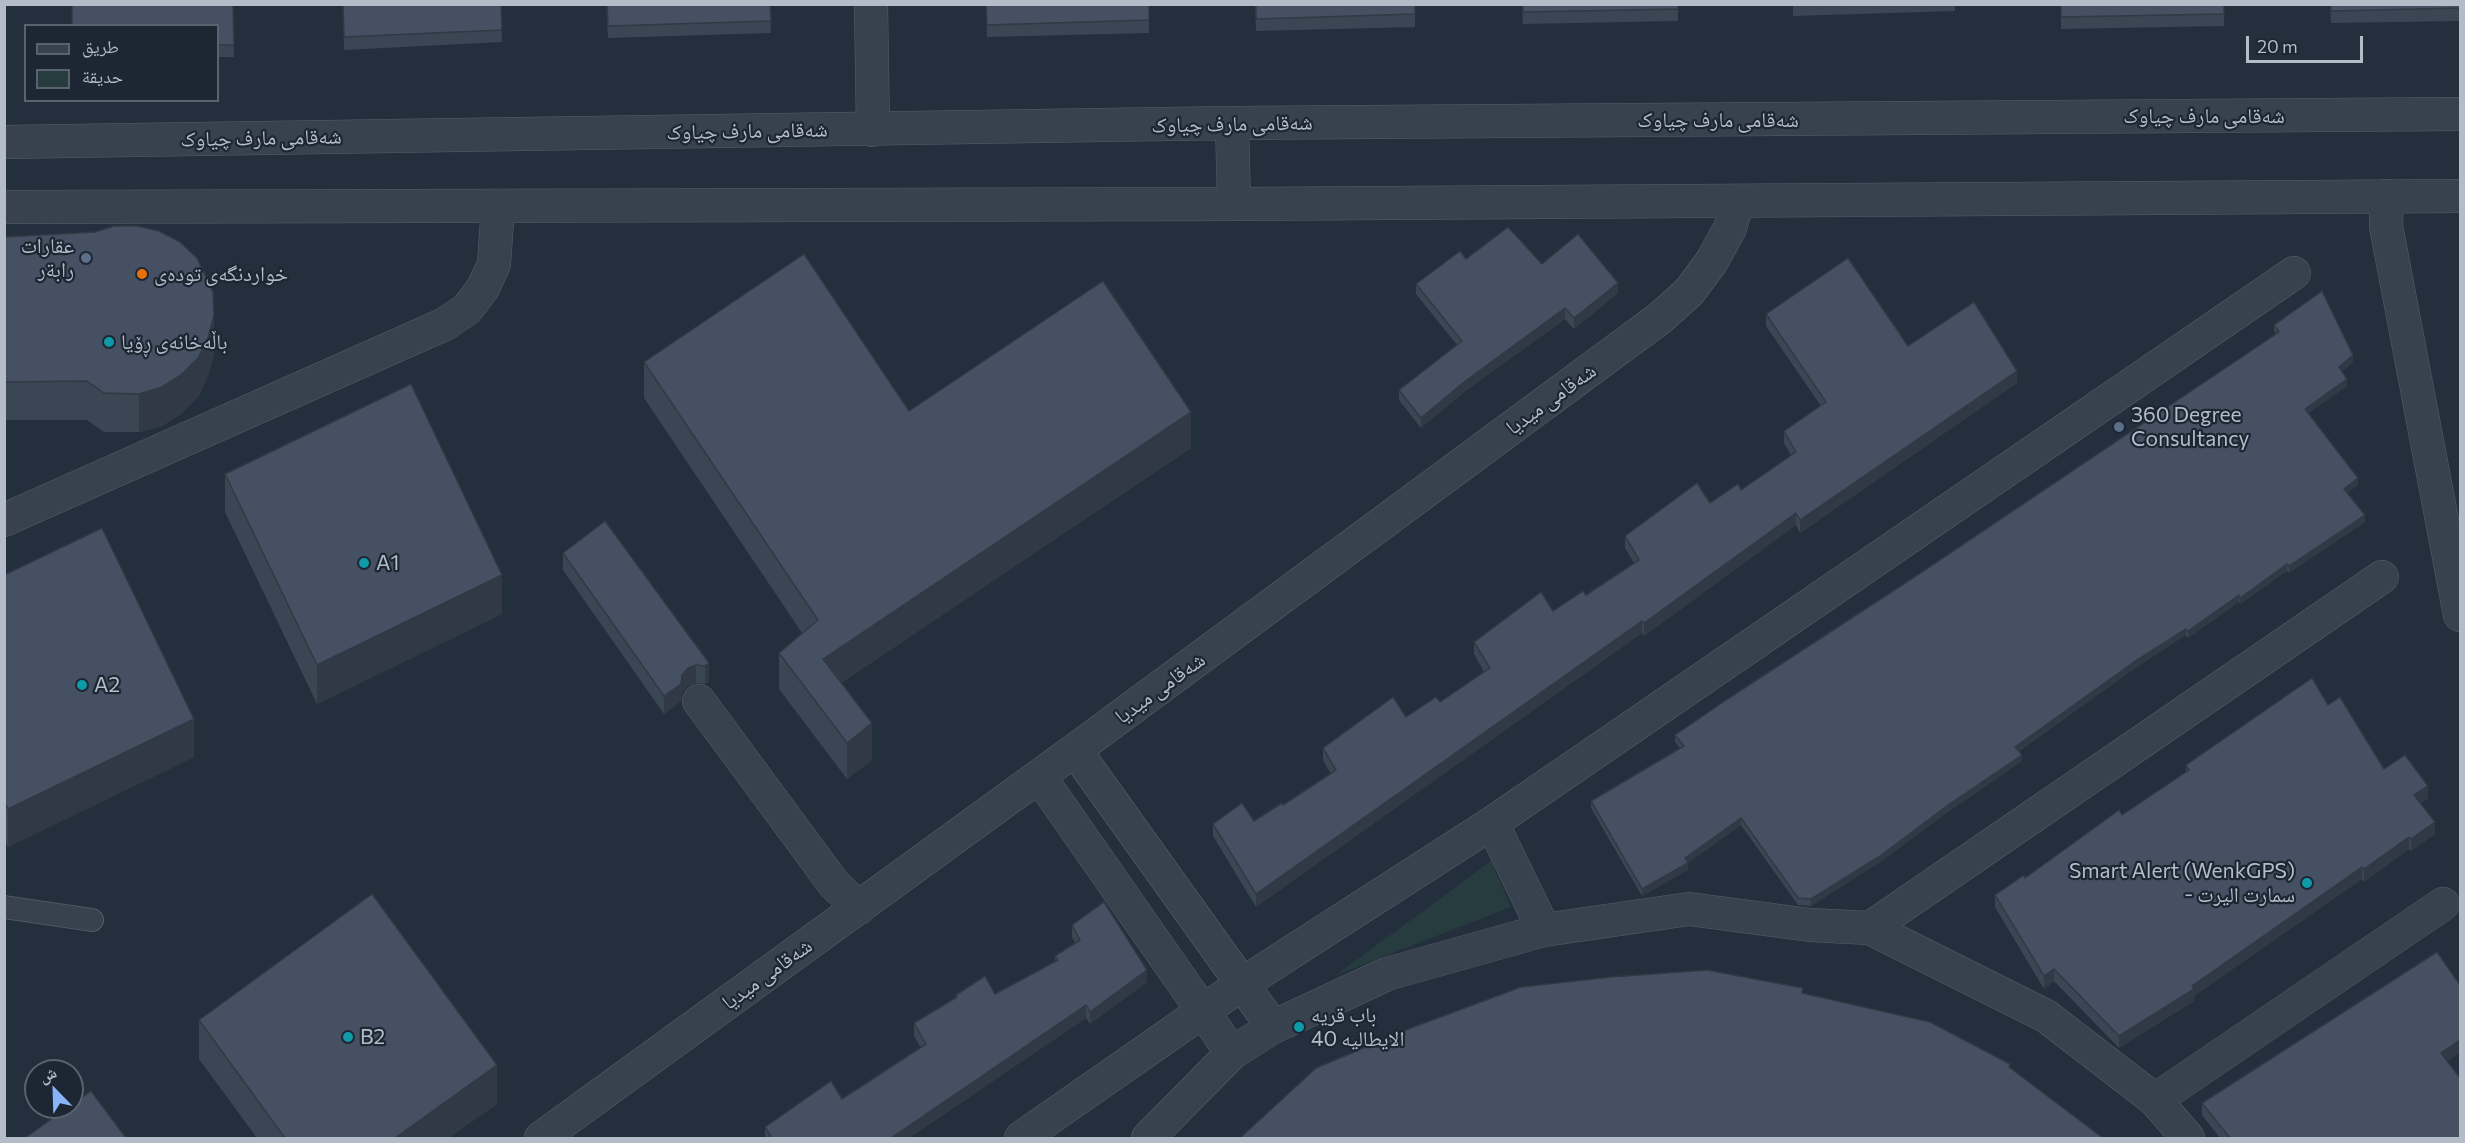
<!DOCTYPE html>
<html>
<head>
<meta charset="utf-8">
<style>
  body { margin:0 }
  #map { position:relative; width:2465px; height:1143px; overflow:hidden; background:#242f3e; font-family:Commissioner,"Noto Naskh Arabic",sans-serif }
  canvas { display:block }
  .frame { position:absolute; inset:0; border:6px solid #b4bcc9; pointer-events:none }
  .legend { position:absolute; left:24px; top:24px; width:195px; height:78px; box-sizing:border-box; background:#1d2633; border:2px solid #59626f; margin:0; padding:8px 10px; list-style:none; font-size:18px; color:#b4bcc9 }
  .legend li { display:flex; align-items:center; gap:12px; height:30px }
  .legend b { width:30px; border:2px solid #59626f }
  .north { position:absolute; left:24px; top:1059px; width:60px; height:60px; box-sizing:border-box; background:#1d2633; border:2px solid #59626f; border-radius:50%; rotate:337deg; font-size:16px; font-weight:700; line-height:24px; text-align:center; color:#b4bcc9 }
  .north::after { content:''; display:block; margin:auto; width:21px; height:27px; background:#8ab4f8; clip-path:polygon(50% 0,100% 100%,50% 72%,0 100%) }
  .scale { position:absolute; left:2246px; top:36px; width:117px; height:27px; box-sizing:border-box; border:3px solid #b4bcc9; border-top:0; padding-left:8px; font-size:18px; line-height:21px; white-space:nowrap; color:#b4bcc9; -webkit-text-stroke:4px #1d2633; paint-order:stroke }
</style>
</head>
<body>
<div id="map">
<canvas width="2465" height="1143"></canvas>
<div class="frame"></div>
<ul class="legend">
<li><b style="height:8px;background:#38414e"></b>طريق</li>
<li><b style="height:16px;background:#263c3f"></b>حديقة</li>
</ul>
<div class="north">ش</div>
<div class="scale">20 m</div>
</div>
<script>
const ctx = document.querySelector('canvas').getContext('2d');
ctx.lineJoin = 'round';
function paint(path, color) {
  ctx.fillStyle = color;
  ctx.fill(path, 'evenodd');
}
function poly(rows) {
  const path = new Path2D();
  for (const r of rows) {
    path.moveTo(r[0], r[1]);
    for (let i = 2; i < r.length; i += 2) path.lineTo(r[i], r[i + 1]);
  }
  return path;
}
function trace(path, color, width, dash) {
  ctx.strokeStyle = color;
  ctx.lineWidth = width;
  ctx.lineCap = dash ? 'butt' : 'round';
  ctx.setLineDash(dash || []);
  ctx.stroke(path);
}
function label(font, color, halo, rows, align = 'center') {
  ctx.font = font + ' Commissioner,"Noto Naskh Arabic",sans-serif';
  ctx.lineWidth = 4.5;
  ctx.setLineDash([]);
  ctx.textBaseline = 'middle';
  ctx.strokeStyle = halo;
  ctx.fillStyle = color;
  for (const [text, x, y, turn = 0] of rows) {
    ctx.save();
    ctx.translate(x, y);
    ctx.rotate((+turn || 0) * Math.PI / 180);
    ctx.textAlign = isNaN(turn) ? turn : align;
    if (halo) ctx.strokeText(text, 0, 0);
    ctx.fillText(text, 0, 0);
    ctx.restore();
  }
}
paint(poly([
  [1491,861,1511,907,1336,975]
]), '#263c3f');
const service = poly([
  [4,907,92,920]
]);
const minor = poly([
  [871,4,873,130],
  [2387,196,2386,226,2460,615],
  [4,520,445,324,467,309,483,288,494,264,498,206],
  [699,701,834,884,859,908],
  [1075,750,1273,1027],
  [1039,776,1232,1053],
  [1492,823,1544,930],
  [1870,928,2382,577],
  [2155,1100,2443,904],
  [541,1138,1075,750,1660,318,1689,292,1712,261,1730,228,1738,201],
  [1021,1138,1242,984,1492,823,2294,273],
  [1148,1138,1232,1053,1273,1027,1387,974,1544,930,1689,909,1810,925,1870,928,2046,1016,2155,1100,2188,1138]
]);
const tertiary = poly([
  [1232,123,1234,204],
  [4,142,1232,123,2460,114],
  [4,207,1234,204,2460,196]
]);
trace(service, '#565f6c', 24);
trace(minor, '#565f6c', 34);
trace(tertiary, '#565f6c', 34);
trace(service, '#38414e', 22);
trace(minor, '#38414e', 33);
trace(tertiary, '#38414e', 33);
paint(poly([
  [72,4,233,4,234,57,218,57,218,26,72,26],
  [343,4,501,4,502,42,344,50],
  [606,4,770,4,771,33,608,38],
  [986,4,1149,4,1149,33,987,37],
  [1255,4,1415,4,1415,27,1256,31],
  [1522,4,1678,4,1678,21,1523,24],
  [1793,4,1955,4,1955,11,1793,16],
  [2061,4,2224,4,2224,26,2061,29],
  [2330,4,2460,4,2460,21,2331,23],
  [4,237,214,354,208,376,198,397,181,414,162,426,139,432,104,432,87,420,4,420],
  [1466,259,1542,264,1618,293,1574,329,1565,319,1464,392,1421,428,1399,400,1399,390,1457,345,1416,294,1416,284],
  [1766,314,1908,346,2017,383,1800,533,1796,525,1644,636,1642,633,1256,907,1213,836,1213,824,1254,821,1283,805,1331,774,1323,760,1323,748,1406,717,1440,702,1484,672,1474,654,1474,642,1553,611,1586,595,1634,563,1625,548,1625,536,1710,503,1741,490,1791,455,1784,443,1784,431,1821,406,1766,326],
  [2274,325,2353,362,2342,371,2347,386,2308,413,2358,485,2347,493,2365,522,2289,573,2287,571,2240,604,2239,602,2188,638,2186,635,2134,669,2019,751,2022,761,1948,812,1880,862,1811,906,1798,905,1741,825,1688,863,1688,870,1642,896,1591,808,1591,801,1680,748,1675,742,1675,735,1919,574,2276,334,2274,331],
  [644,362,909,411,1191,448,841,683,872,760,847,779,779,689,779,653,802,633,644,398],
  [225,474,502,614,317,704,225,512],
  [563,553,709,663,709,681,705,684,696,683,688,686,682,693,681,701,664,714,563,570],
  [4,575,194,757,8,847,4,839],
  [2328,705,2384,769,2428,798,2420,803,2435,834,2411,851,2409,849,2364,882,2362,879,2194,996,2194,1001,2119,1048,2054,981,2044,989,1995,907,1995,895,2025,878,2122,815,2186,772,2186,765],
  [1072,925,1147,982,1090,1024,1086,1018,909,1138,765,1138,765,1127,842,1099,921,1048,914,1036,914,1023,956,998,956,995,995,994,1055,961,1055,956,1075,943,1072,937],
  [199,1020,497,1104,448,1138,257,1138,199,1059],
  [2447,1061,2460,1138,2220,1138,2202,1115,2202,1103]
]), '#3b4654');
paint(poly([
  [1618,283,1618,293,1574,329,1574,318],
  [1565,308,1565,319,1464,392,1421,428,1421,418,1464,382],
  [214,315,214,354,208,376,198,397,181,414,162,426,139,432,139,394],
  [2353,355,2353,362,2339,374,2339,367],
  [2017,371,2017,383,1800,533,1800,520],
  [2347,379,2347,386,2305,416,2305,409],
  [1191,412,1191,448,823,695,823,659],
  [2358,478,2358,485,2344,496,2344,489],
  [1796,513,1796,525,1644,636,1644,623],
  [2365,515,2365,522,2289,573,2289,566],
  [2287,564,2287,571,2240,604,2240,598],
  [502,575,502,614,317,704,317,665],
  [2239,595,2239,602,2188,638,2188,631],
  [1642,621,1642,633,1256,907,1256,894],
  [2186,629,2186,635,2134,669,2015,753,2015,747,2134,662],
  [709,663,709,681,705,684,705,666],
  [696,665,696,683,688,686,682,693,681,701,664,714,664,696,688,668],
  [194,719,194,757,8,847,8,809],
  [872,723,872,760,847,779,847,743],
  [2022,755,2022,761,1948,812,1880,862,1811,906,1811,899],
  [2428,786,2428,798,2414,807,2414,795],
  [1741,818,1741,825,1685,865,1685,858],
  [2435,822,2435,834,2411,851,2411,839],
  [2409,837,2409,849,2364,882,2364,869],
  [1688,863,1688,870,1642,896,1642,889],
  [2362,867,2362,879,2194,996,2194,1001,2119,1048,2119,1036],
  [2054,969,2054,981,2044,989,2044,976],
  [1147,970,1147,982,1090,1024,1090,1012],
  [1086,1005,1086,1018,909,1138,891,1138],
  [2460,1040,2460,1053,2441,1065,2441,1053],
  [497,1065,497,1104,448,1138,395,1138]
]), '#303945');
const building = poly([
  [72,4,233,4,234,45,218,45,218,26,72,26,72,4],
  [343,4,501,4,502,30,344,37,343,4],
  [607,4,770,4,771,21,608,26,607,4],
  [986,4,1149,4,1149,20,987,25,986,4],
  [1256,4,1415,4,1415,14,1256,19,1256,4],
  [1523,4,1678,4,1678,9,1523,12,1523,4],
  [2061,4,2224,4,2224,14,2061,17,2061,4],
  [2331,4,2460,4,2460,8,2331,11,2331,4],
  [114,226,137,226,159,231,180,242,197,258,213,292,214,315,208,338,198,358,181,375,162,387,139,394,104,393,87,381,4,382,4,237,95,232,114,226],
  [1508,227,1542,264,1578,234,1618,283,1574,318,1565,308,1464,382,1421,418,1399,390,1462,341,1416,284,1460,251,1466,259,1508,227],
  [804,254,909,411,1103,281,1191,412,823,659,872,723,847,743,779,653,818,620,644,362,804,254],
  [1848,258,1908,346,1974,302,2017,371,1800,520,1796,513,1644,623,1642,621,1256,894,1213,824,1242,803,1254,821,1282,803,1283,805,1336,770,1323,748,1393,697,1406,717,1436,697,1440,702,1490,668,1474,642,1541,592,1553,611,1583,591,1586,595,1639,560,1625,536,1697,483,1710,503,1738,484,1741,490,1796,452,1784,431,1826,402,1766,314,1848,258],
  [2322,291,2353,355,2339,367,2347,379,2305,409,2358,478,2344,489,2365,515,2289,566,2287,564,2240,598,2239,595,2188,631,2186,629,2134,662,2015,747,2022,755,1948,805,1880,856,1811,899,1798,898,1741,818,1685,858,1688,863,1642,889,1591,801,1684,746,1675,735,1726,700,1919,574,2279,332,2274,325,2322,291],
  [411,384,502,575,317,665,225,474,411,384],
  [605,521,709,663,705,666,696,665,688,668,682,675,681,684,664,696,563,553,605,521],
  [102,528,194,719,8,809,4,801,4,575,102,528],
  [2312,678,2328,705,2340,697,2384,769,2405,755,2428,786,2414,795,2435,822,2411,839,2409,837,2364,869,2362,867,2192,986,2194,989,2119,1036,2054,969,2044,976,1995,895,2024,875,2025,878,2119,810,2122,815,2189,770,2186,765,2312,678],
  [372,894,497,1065,395,1138,285,1138,199,1020,372,894],
  [1104,902,1147,970,1090,1012,1086,1005,891,1138,772,1138,765,1127,831,1081,842,1099,926,1044,914,1023,957,997,956,995,985,976,995,994,1058,960,1055,956,1080,940,1072,925,1104,902],
  [2437,952,2460,985,2460,1040,2441,1053,2460,1078,2460,1138,2230,1138,2202,1103,2437,952],
  [1707,970,1803,988,1802,993,1930,1022,2010,1064,2009,1067,2103,1138,1240,1138,1316,1068,1411,1028,1521,987,1611,977,1707,970],
  [91,1091,126,1138,25,1138,68,1107,72,1107,72,1104,91,1091]
]);
paint(building, '#455162');
trace(building, '#303945', 1.5);
for (const [x, y, r, color] of [
  [86,258,6,"#5c6f8a"],
  [142,274,6,"#e8710a"],
  [109,342,6,"#0f9aa8"],
  [2119,427,6,"#5c6f8a"],
  [364,563,6,"#0f9aa8"],
  [82,685,6,"#0f9aa8"],
  [2307,883,6,"#0f9aa8"],
  [1299,1027,6,"#0f9aa8"],
  [348,1037,6,"#0f9aa8"]
]) {
  const dot = new Path2D();
  dot.arc(x, y, r, 0, 2 * Math.PI);
  ctx.fillStyle = color;
  ctx.fill(dot);
  trace(dot, '#1d2633', 2);
}
label('21px', '#b4bcc9', '#1d2633', [
  ["شەقامی مارف چیاوک",2204,116],
  ["شەقامی مارف چیاوک",1718,120],
  ["شەقامی مارف چیاوک",1232,124,-1],
  ["شەقامی مارف چیاوک",747,131,-1],
  ["شەقامی مارف چیاوک",261,138,-1],
  ["شەقامی میدیا",1551,399,-36],
  ["شەقامی میدیا",1160,688,-36],
  ["شەقامی میدیا",767,974,-36]
]);
label('21px', '#b4bcc9', '#1d2633', [
  ["عقارات",74,246,"right"],
  ["رابةر",74,270,"right"],
  ["خواردنگەی تودەی",154,274],
  ["باڵەخانەی ڕۆیا",121,342],
  ["360 Degree",2131,415],
  ["Consultancy",2131,439],
  ["A1",376,563],
  ["A2",94,685],
  ["Smart Alert (WenkGPS)",2295,871,"right"],
  ["- سمارت اليرت",2295,895,"right"],
  ["باب قريه",1311,1015],
  ["الايطاليه 40",1311,1039],
  ["B2",360,1037]
], 'left');
</script>
</body>
</html>
